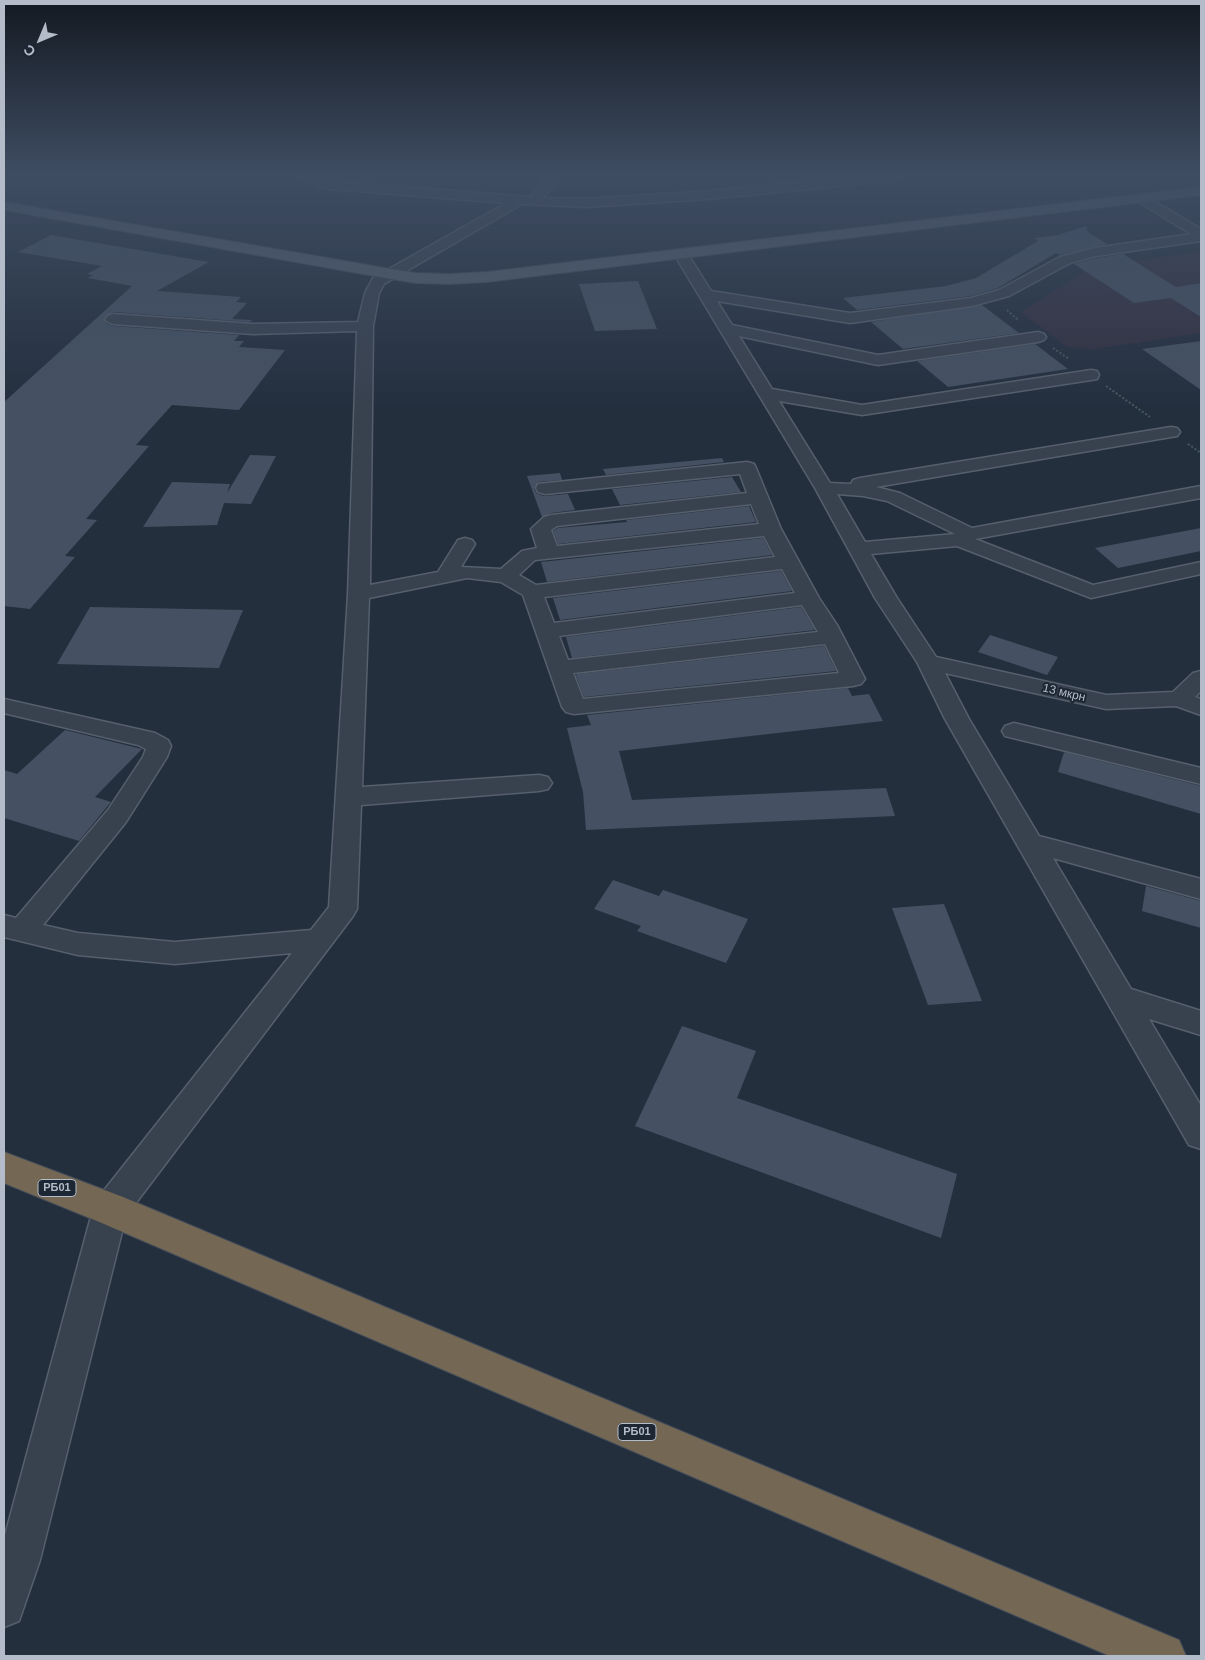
<!DOCTYPE html>
<html>
<head>
<meta charset="utf-8">
<style>
  body { margin:0 }
  #map { position:relative; width:1205px; height:1660px; overflow:hidden; background:#242f3e; font-family:Helvetica,sans-serif }
  canvas { display:block }
  .frame { position:absolute; inset:0; border:5px solid #b4bcc9; pointer-events:none }
  .north { position:absolute; left:15px; top:15px; width:50px; height:50px; -webkit-text-stroke:4px #1d2633; paint-order:stroke; rotate:225deg; font-size:14px; font-weight:700; line-height:20px; text-align:center; color:#b4bcc9 }
  .north::after { content:''; display:block; margin:auto; width:18px; height:22px; background:#b4bcc9; clip-path:polygon(50% 0,100% 100%,50% 72%,0 100%) }
</style>
</head>
<body>
<div id="map">
<canvas width="1205" height="1660"></canvas>
<div class="frame"></div>
<div class="north">С</div>
</div>
<script>
const ctx = document.querySelector('canvas').getContext('2d');
ctx.lineJoin = 'round';
function paint(path, color) {
  ctx.fillStyle = color;
  ctx.fill(path, 'evenodd');
}
function poly(rows) {
  const path = new Path2D();
  for (const r of rows) {
    path.moveTo(r[0], r[1]);
    for (let i = 2; i < r.length; i += 2) path.lineTo(r[i], r[i + 1]);
  }
  return path;
}
function trace(path, color, width, dash) {
  ctx.strokeStyle = color;
  ctx.lineWidth = width;
  ctx.lineCap = dash ? 'butt' : 'round';
  ctx.setLineDash(dash || []);
  ctx.stroke(path);
}
function label(font, color, halo, rows, align = 'center') {
  ctx.font = font + ' Helvetica,sans-serif';
  ctx.lineWidth = 4;
  ctx.setLineDash([]);
  ctx.textBaseline = 'middle';
  ctx.strokeStyle = halo;
  ctx.fillStyle = color;
  for (const [text, x, y, turn = 0] of rows) {
    ctx.save();
    ctx.translate(x, y);
    ctx.rotate((+turn || 0) * Math.PI / 180);
    ctx.textAlign = isNaN(turn) ? turn : align;
    if (halo) ctx.strokeText(text, 0, 0);
    ctx.fillText(text, 0, 0);
    ctx.restore();
  }
}
paint(poly([
  [1201,252,1201,333,1094,349,1067,347,1021,312,1094,266]
]), '#32303f');
paint(poly([
  [1086,226,1088,232,1107,244,1060,255,1056,253,998,288,971,296,857,310,843,298,946,286,976,278,1038,241,1034,238,1058,235],
  [51,235,209,262,157,291,241,297,236,302,247,303,232,319,252,320,250,322,113,312,104,318,107,324,113,326,239,335,234,341,244,341,239,347,285,350,239,410,172,405,136,445,149,446,86,519,97,520,65,556,75,557,30,609,4,606,4,402,132,286,88,278,93,275,87,274,102,266,18,252],
  [1123,254,1176,287,1201,283,1201,317,1171,298,1134,303,1074,264,1096,258],
  [638,281,657,329,595,331,579,284],
  [982,305,1019,333,903,349,871,322],
  [1201,341,1201,390,1142,349],
  [1035,344,1068,369,948,387,917,361],
  [250,455,276,456,251,504,224,503,217,525,143,527,172,482,230,484,227,493],
  [722,458,724,462,606,475,603,469],
  [560,473,562,480,538,482,534,489,537,494,544,496,568,494,575,510,551,513,542,517,527,476],
  [732,477,741,492,620,505,612,489],
  [749,506,756,522,558,544,553,531,558,528,627,522,626,520],
  [1201,528,1201,551,1118,568,1095,548],
  [763,538,772,555,547,582,541,562],
  [781,571,792,591,560,620,553,598],
  [90,607,243,610,219,668,57,664],
  [801,607,815,630,572,658,566,637],
  [990,635,1058,657,1047,675,978,652],
  [824,646,836,671,584,697,576,676,577,674],
  [848,688,852,696,869,694,883,721,619,751,632,800,886,788,895,816,586,830,583,792,567,728,591,725,587,715],
  [65,730,142,749,95,797,111,802,79,841,4,818,4,770,17,774],
  [1064,752,1201,786,1201,814,1058,772],
  [613,880,659,896,663,890,748,919,726,963,637,931,641,926,594,909],
  [1146,886,1201,901,1201,928,1142,911],
  [944,904,982,1001,928,1005,892,908],
  [682,1026,756,1051,737,1098,957,1174,941,1238,635,1126]
]), '#455162');
const minor = poly([
  [300,176,317,176,332,181,530,197,547,176,560,176,543,198,586,199,708,191,863,176,906,176,900,180,708,199,586,207,522,204,384,284,379,293,373,326,370,585,438,572,458,540,465,538,472,540,475,544,461,567,501,569,522,551,537,548,531,529,544,517,551,515,747,493,740,474,545,494,538,492,536,488,538,484,747,462,754,464,756,468,781,529,819,598,837,625,865,679,861,684,853,686,574,714,566,712,562,707,523,595,501,582,467,578,369,598,362,787,539,775,548,777,552,783,548,789,539,791,361,805,357,909,353,916,126,1216,40,1560,19,1621,4,1627,4,1539,93,1209,98,1198,292,953,175,964,78,955,4,937,4,915,16,918,108,810,143,757,146,749,138,745,4,713,4,699,155,733,168,740,171,746,167,757,126,822,43,925,78,933,175,942,311,930,329,907,348,594,357,331,253,334,113,324,108,322,105,319,108,316,113,314,253,324,358,322,365,293,373,278,506,203,330,189,302,179,300,176],
  [751,504,759,524,557,546,551,530,557,526,751,504],
  [764,536,775,557,536,585,519,575,535,560,764,536],
  [782,569,795,593,554,623,544,597,782,569],
  [802,605,818,632,568,660,559,636,802,605],
  [825,644,839,673,583,699,573,673,825,644],
  [1142,194,1201,229,1201,241,1096,256,1070,263,1009,296,972,306,850,323,717,301,732,325,878,355,1038,332,1044,334,1046,337,1044,340,1038,342,878,365,739,336,772,389,862,405,1091,370,1097,371,1099,375,1097,379,1091,380,862,415,779,401,830,483,851,484,853,480,860,478,1171,427,1177,428,1180,432,1177,436,1171,437,876,487,900,493,972,528,1201,486,1201,498,975,539,1093,585,1201,562,1201,574,1091,598,957,546,871,554,897,598,936,657,1106,695,1173,692,1193,673,1201,671,1201,691,1195,697,1201,699,1201,715,1176,706,1106,709,945,673,969,719,1039,836,1201,879,1201,899,1053,858,1131,989,1201,1011,1201,1035,1149,1019,1201,1106,1201,1149,1189,1145,945,719,917,662,875,598,815,488,674,254,676,251,686,251,711,291,850,313,971,298,999,290,1060,257,1095,248,1191,234,1137,201,1136,198,1142,194],
  [837,494,863,496,887,501,955,534,865,542,837,494],
  [1014,723,1201,768,1201,784,1005,736,1002,731,1005,726,1014,723]
]);
const major = poly([
  [1201,187,1201,195,487,282,449,284,416,283,391,279,4,210,4,202,391,269,416,273,449,274,487,272,1201,187]
]);
const highway = poly([
  [4,1152,123,1197,1179,1640,1186,1656,1110,1656,97,1221,4,1183,4,1152]
]);
trace(minor, '#565f6c', 3);
trace(major, '#414a57', 2);
trace(highway, '#434c59', 2);
trace(poly([
  [1007,310,1019,321],
  [1053,348,1069,359],
  [1106,386,1150,417],
  [1188,444,1201,453]
]), '#44595c', 2, [2, 2]);
paint(minor, '#38414e');
paint(major, '#56606e');
paint(highway, '#746855');
const sky = ctx.createLinearGradient(0, 0, 0, 408);
sky.addColorStop(0, '#141a22');
sky.addColorStop(0.43, '#3f4d63');
sky.addColorStop(1, '#3f4d6300');
ctx.fillStyle = sky;
ctx.fillRect(0, 0, 1205, 408);
for (const [x, y, w] of [
  [57,1188,38],
  [637,1432,38]
]) {
  const box = new Path2D();
  box.roundRect(x - w / 2, y - 8.5, w, 17, 4);
  ctx.fillStyle = '#1d2633';
  ctx.fill(box);
  trace(box, '#b4bcc9', 1);
}
label('bold 11px', '#b4bcc9', null, [
  ["РБ01",57,1188],
  ["РБ01",637,1432]
]);
label('12px', '#b4bcc9', '#1d2633', [
  ["13 мкрн",1064,693,13]
]);
</script>
</body>
</html>
